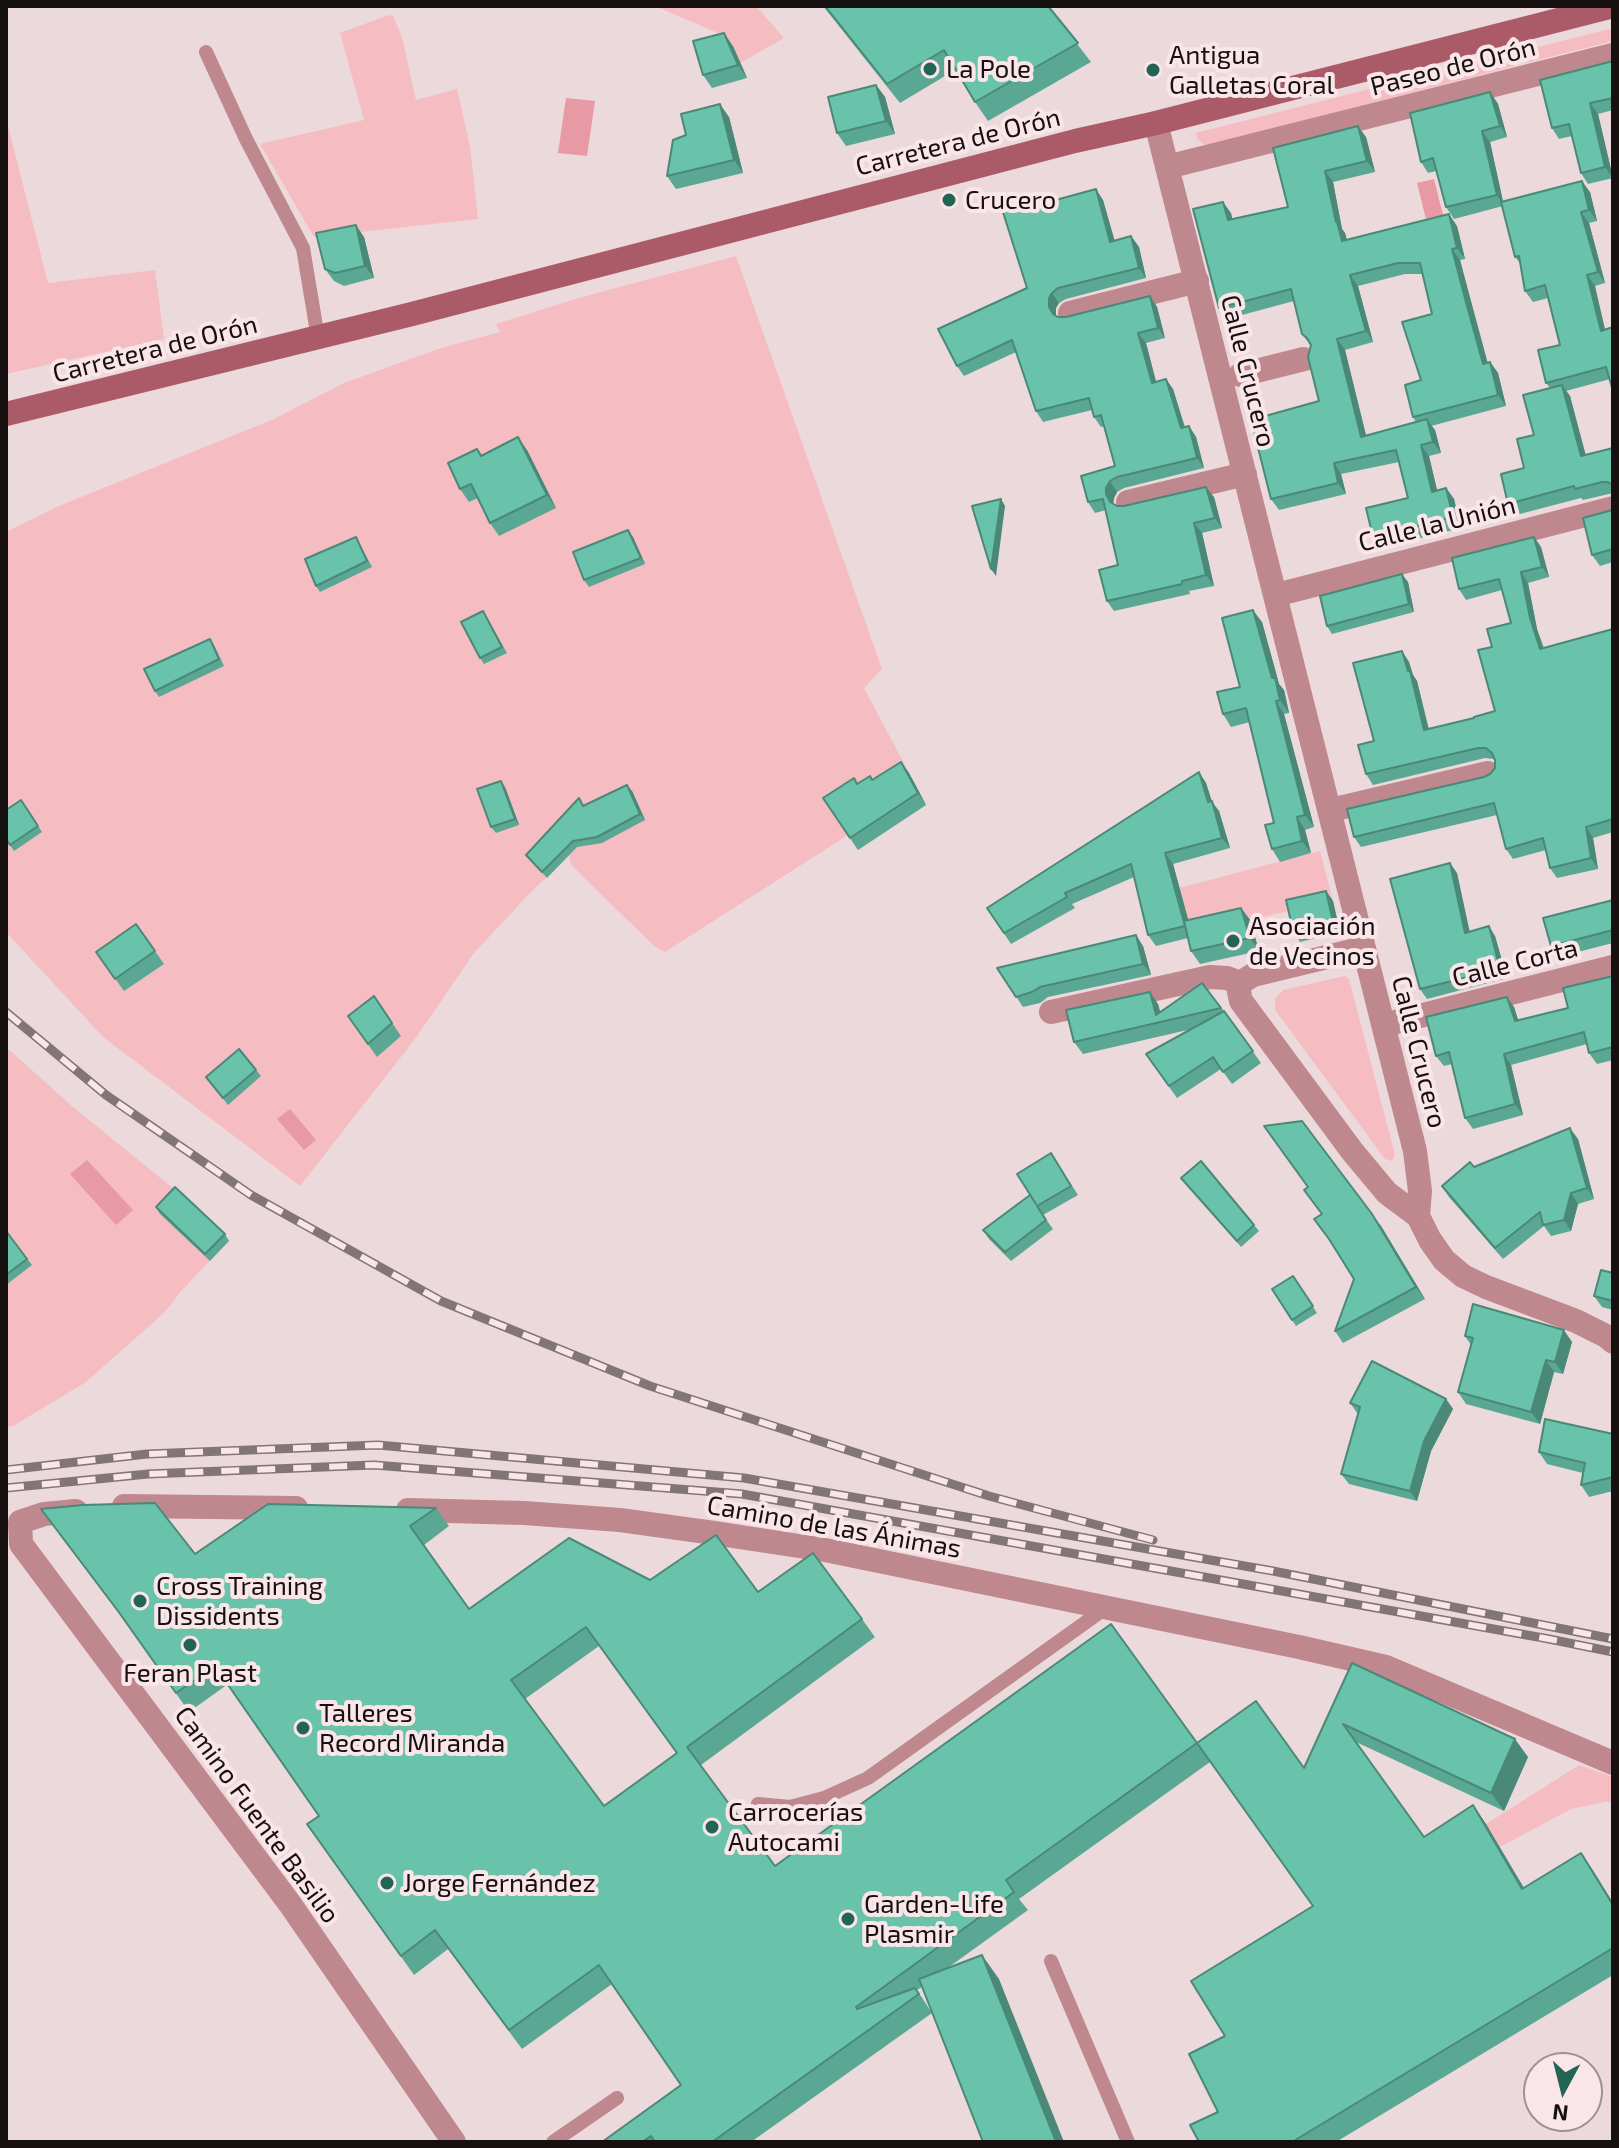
<!DOCTYPE html>
<html>
<head>
<meta charset="utf-8">
<style>
  body { margin:0 }
  #map { position:relative; width:1619px; height:2148px; overflow:hidden; background:#ecd9db; font-family:"Exo 2",sans-serif }
  canvas { display:block }
  .frame { position:absolute; inset:0; border:8px solid #171011; pointer-events:none }
  .north { position:absolute; left:1523px; top:2052px; width:80px; height:80px; box-sizing:border-box; background:#fae6e8; border:2px solid #9f9092; border-radius:50%; rotate:187deg; font-size:22px; font-weight:700; line-height:32px; text-align:center; color:#171011 }
  .north::after { content:''; display:block; margin:auto; width:28px; height:36px; background:#236555; clip-path:polygon(50% 0,100% 100%,50% 72%,0 100%) }
</style>
</head>
<body>
<div id="map">
<canvas width="1619" height="2148"></canvas>
<div class="frame"></div>
<div class="north">N</div>
</div>
<script>
const ctx = document.querySelector('canvas').getContext('2d');
ctx.lineJoin = 'round';
function paint(path, color) {
  ctx.fillStyle = color;
  ctx.fill(path, 'evenodd');
}
function poly(rows) {
  const path = new Path2D();
  for (const r of rows) {
    path.moveTo(r[0], r[1]);
    for (let i = 2; i < r.length; i += 2) path.lineTo(r[i], r[i + 1]);
  }
  return path;
}
function trace(path, color, width, dash) {
  ctx.strokeStyle = color;
  ctx.lineWidth = width;
  ctx.lineCap = dash ? 'butt' : 'round';
  ctx.setLineDash(dash || []);
  ctx.stroke(path);
}
function label(font, color, halo, rows, align = 'center') {
  ctx.font = font + ' "Exo 2",sans-serif';
  ctx.lineWidth = 8;
  ctx.setLineDash([]);
  ctx.textBaseline = 'middle';
  ctx.strokeStyle = halo;
  ctx.fillStyle = color;
  for (const [text, x, y, turn = 0] of rows) {
    ctx.save();
    ctx.translate(x, y);
    ctx.rotate((+turn || 0) * Math.PI / 180);
    ctx.textAlign = isNaN(turn) ? turn : align;
    if (halo) ctx.strokeText(text, 0, 0);
    ctx.fillText(text, 0, 0);
    ctx.restore();
  }
}
paint(poly([
  [655,6,756,6,784,38,740,63,734,46,725,36],
  [389,15,393,16,402,37,416,100,457,89,470,146,478,219,314,237,260,144,364,120,340,33],
  [1613,28,1613,41,1526,63,1522,51],
  [1511,53,1514,66,1287,125,1205,145,1197,139,1196,133],
  [6,118,48,283,155,270,164,339,6,374],
  [736,256,882,669,864,688,926,805,858,850,848,835,665,952,653,945,571,865,569,856,530,893,474,953,415,1039,300,1186,103,1037,6,932,6,532,59,506,274,419,344,383,441,348,500,332,496,324,582,297],
  [1320,851,1333,901,1192,933,1179,888],
  [1345,976,1349,979,1395,1155,1392,1161,1385,1159,1275,1010,1275,999,1283,990],
  [6,1047,73,1107,179,1193,229,1241,181,1291,165,1312,86,1382,13,1426,6,1427],
  [1579,1765,1613,1777,1613,1802,1605,1802,1571,1809,1500,1847,1486,1824]
]), '#f5bcc2');
paint(poly([
  [566,98,595,101,587,156,558,153],
  [1434,179,1443,215,1426,219,1417,183],
  [290,1109,316,1140,304,1150,277,1119],
  [87,1160,133,1210,116,1225,70,1174]
]), '#e799a4');
trace(poly([
  [206,52,246,139,303,248,318,338],
  [758,1804,790,1807,824,1798,868,1778,1107,1607],
  [1051,1961,1128,2142],
  [553,2142,617,2098]
]), '#bf878e', 14);
trace(poly([
  [1156,123,1415,1151,1420,1191,1418,1216],
  [1167,167,1613,55],
  [1070,313,1197,281],
  [1240,375,1304,359],
  [1128,502,1245,474],
  [1276,595,1613,508],
  [1331,810,1488,773],
  [1364,948,1253,975,1240,983,1239,992,1241,1001,1352,1151,1387,1193,1418,1216,1430,1240,1444,1260,1463,1276,1486,1287,1576,1321,1606,1336,1613,1342],
  [1051,1012,1210,977,1227,978,1240,983],
  [1384,1025,1613,967],
  [124,1506,296,1508],
  [408,1510,524,1513,620,1520,714,1533,825,1550,1299,1647,1386,1667,1613,1763],
  [76,1511,44,1514,20,1522,21,1544,290,1904,454,2142]
]), '#bf878e', 24);
trace(poly([
  [6,414,412,314,1075,141,1156,123,1613,6]
]), '#ab5b68', 24);
const rail = poly([
  [6,1012,106,1095,251,1195,441,1301,650,1386,989,1496,1153,1540],
  [6,1470,147,1454,378,1445,744,1478,1273,1571,1613,1639],
  [6,1488,148,1474,374,1465,742,1494,1549,1639,1613,1652]
]);
trace(rail, '#827576', 9);
trace(rail, '#fae6e8', 6, [18]);
paint(poly([
  [823,6,1048,6,1091,62,988,121,975,102,955,70,900,103],
  [733,46,747,78,712,88,703,75],
  [1613,61,1613,110,1598,114,1613,178,1588,184,1581,173,1572,136,1559,139,1552,128],
  [876,85,885,97,895,134,846,146,837,133],
  [1490,92,1498,104,1507,137,1490,142,1503,202,1590,192,1597,221,1589,223,1605,283,1595,286,1610,379,1566,391,1570,396,1585,455,1613,448,1613,493,1583,500,1581,498,1516,515,1508,504,1524,468,1550,388,1546,383,1560,345,1548,298,1533,302,1525,291,1520,263,1515,257,1503,206,1454,219,1446,207,1436,171,1428,173,1421,162],
  [729,117,743,173,676,189,667,176,686,135],
  [1366,137,1375,172,1333,182,1342,229,1345,233,1347,240,1457,226,1465,259,1460,260,1474,317,1487,363,1490,362,1498,373,1506,406,1431,426,1435,430,1441,453,1429,456,1437,490,1446,488,1454,499,1461,528,1381,548,1373,537,1408,498,1399,462,1341,474,1346,494,1279,510,1271,499,1319,401,1311,346,1302,334,1294,301,1227,319,1219,308,1231,213,1232,219,1288,207,1273,148],
  [1405,274,1422,274,1432,314,1421,380,1413,417,1416,422,1366,435,1345,350,1373,342,1358,286],
  [1103,200,1114,241,1131,236,1139,247,1146,278,1066,299,1059,303,1056,308,1056,316,1066,317,1150,296,1157,307,1165,338,1146,343,1156,382,1173,389,1185,427,1189,426,1196,437,1204,468,1124,488,1117,492,1114,498,1113,504,1117,506,1124,506,1214,497,1222,528,1202,533,1214,586,1189,591,1190,594,1114,611,1107,601,1118,565,1106,510,1095,513,1088,502,1115,466,1104,426,1101,427,1094,417,1092,410,1043,422,1036,411,1016,352,964,376,957,366,1027,288,1034,203,1036,205],
  [364,237,374,278,344,286,334,281,325,269],
  [477,449,482,455,527,450,556,508,499,536,490,523,478,498,469,502,460,489],
  [1613,509,1613,562,1600,566,1592,555,1609,511],
  [356,537,372,567,320,592,316,586],
  [633,537,645,564,589,587,584,580],
  [1534,537,1541,547,1549,577,1528,583,1537,629,1544,648,1613,629,1613,832,1593,838,1598,869,1557,878,1550,868,1546,850,1513,859,1506,849,1497,815,1361,847,1354,837,1484,777,1490,774,1495,768,1495,760,1493,759,1485,758,1373,785,1366,774,1374,741,1402,651,1409,662,1413,675,1417,681,1429,729,1474,718,1495,711,1492,647,1511,623,1502,590,1466,600,1459,589],
  [1408,582,1414,612,1332,634,1327,626],
  [483,611,507,653,484,664,480,658],
  [1262,622,1279,684,1284,690,1289,713,1284,714,1314,827,1305,830,1311,853,1280,862,1272,849,1274,823,1250,722,1231,727,1223,714,1240,687],
  [210,639,214,645,224,666,159,697,155,691],
  [901,762,909,773,926,805,858,850,823,798,858,784,870,776,872,780],
  [1199,772,1206,783,1212,802,1219,811,1230,848,1173,864,1188,920,1241,908,1250,920,1259,951,1200,964,1191,951,1188,938,1156,946,1148,935,1134,877,1072,904,1075,908,1011,944,987,908],
  [505,787,519,825,496,833,491,827],
  [632,791,645,820,602,843,577,847,547,878,526,855,584,805],
  [21,800,42,832,14,851,6,839],
  [1457,873,1469,932,1495,936,1507,978,1427,999,1420,989],
  [1326,891,1333,901,1340,932,1300,942,1293,931],
  [1613,900,1613,943,1558,957,1551,946],
  [136,924,164,964,124,991,96,952],
  [1143,946,1151,975,1048,997,1040,1003,1023,1007,997,968],
  [1613,976,1613,1060,1597,1064,1589,1053,1587,1044,1511,1065,1523,1115,1473,1129,1465,1118,1452,1064,1444,1066,1436,1056,1514,1007,1518,1020,1568,1008],
  [1202,983,1224,1011,1261,1063,1232,1084,1221,1069,1177,1098,1146,1054,1192,1029,1083,1054,1074,1042,1158,1004,1160,1012],
  [374,996,401,1036,377,1057,348,1016],
  [256,1070,261,1076,228,1105,211,1083],
  [1578,1139,1594,1199,1578,1204,1571,1231,1551,1236,1544,1226,1503,1259,1449,1197,1442,1186,1474,1167],
  [1051,1153,1078,1195,1043,1215,1053,1229,1011,1261,989,1239,983,1230,1030,1195],
  [1181,1178,1254,1225,1259,1231,1241,1247],
  [156,1207,225,1234,229,1241,210,1261,160,1214],
  [1381,1226,1425,1299,1343,1343,1335,1331,1354,1279,1333,1245],
  [6,1231,32,1265,6,1285],
  [1613,1273,1613,1310,1602,1307,1594,1296],
  [1293,1276,1317,1313,1296,1326,1272,1289],
  [1465,1336,1572,1342,1563,1374,1554,1372,1540,1424,1466,1404,1458,1392,1471,1345],
  [1446,1399,1453,1409,1431,1451,1417,1501,1349,1484,1341,1474,1358,1414,1350,1403],
  [1613,1434,1613,1491,1589,1497,1581,1485,1583,1473,1547,1464,1539,1452],
  [436,1508,449,1526,424,1545,469,1609,650,1580,758,1592,862,1619,875,1637,701,1765,775,1866,1197,1743,1304,1768,1352,1663,1528,1757,1504,1811,1356,1742,1424,1837,1473,1805,1486,1824,1524,1888,1581,1853,1613,1903,1613,1975,1336,2142,1199,2142,1218,2112,1225,2036,1313,1906,1210,1762,1019,1899,1028,1910,949,1967,999,1979,922,1987,917,1990,932,2013,751,2142,602,2142,681,2085,612,1984,522,2049,448,1949,414,1975,307,1824,319,1816,228,1684,189,1712,131,1629,41,1509,195,1554],
  [599,1646,677,1754,604,1806,525,1699]
]), '#5aa893');
paint(poly([
  [724,33,733,46,747,78,738,65],
  [876,85,885,97,895,134,886,121],
  [1490,92,1498,104,1507,137,1500,126],
  [1590,103,1598,114,1613,178,1605,167],
  [720,104,729,117,743,173,734,160],
  [1358,126,1366,137,1375,172,1367,161],
  [1482,131,1490,142,1504,206,1497,195],
  [1325,171,1333,182,1342,229,1345,233,1350,252,1342,241,1336,222],
  [1582,181,1590,192,1597,221,1589,210],
  [1096,189,1103,200,1118,252,1110,242],
  [1223,202,1231,213,1235,231,1228,220],
  [1581,212,1589,223,1605,283,1598,272],
  [1449,214,1457,226,1465,259,1457,248],
  [356,225,364,237,374,278,365,266],
  [1131,236,1139,247,1146,278,1139,268],
  [1452,249,1460,260,1491,375,1483,364],
  [1350,275,1358,286,1373,342,1366,331],
  [1587,275,1595,286,1608,342,1601,331],
  [1052,293,1059,303,1056,308,1056,317,1049,307,1049,298],
  [1150,296,1157,307,1165,338,1158,328],
  [1138,333,1146,343,1159,393,1152,383],
  [1337,339,1345,350,1369,448,1361,437],
  [1490,362,1498,373,1506,406,1498,395],
  [1166,379,1173,389,1188,439,1181,428],
  [1562,385,1570,396,1589,467,1581,456],
  [1427,419,1435,430,1441,453,1433,442],
  [1189,426,1196,437,1204,468,1197,458],
  [518,437,527,450,556,508,547,495],
  [1421,445,1429,456,1440,503,1432,492],
  [1334,463,1341,474,1346,494,1338,483],
  [1110,481,1117,492,1114,498,1113,505,1118,513,1106,494,1106,488],
  [1206,487,1214,497,1222,528,1215,518],
  [1446,488,1454,499,1461,528,1453,517],
  [1001,499,1005,506,996,576,991,569],
  [1194,523,1202,533,1214,586,1206,575],
  [628,530,633,537,645,564,641,558],
  [1534,537,1541,547,1549,577,1542,567],
  [1521,572,1528,583,1537,629,1547,660,1540,649,1530,618],
  [1402,574,1408,582,1414,612,1409,604],
  [1253,610,1262,622,1279,684,1284,690,1289,713,1280,700,1272,678],
  [1402,651,1409,662,1413,675,1417,681,1431,741,1424,730],
  [1276,701,1284,714,1314,827,1305,815],
  [901,762,909,773,926,805,918,793],
  [1199,772,1206,783,1212,802,1219,811,1230,848,1222,838],
  [501,781,505,787,519,825,515,819],
  [627,785,632,791,645,820,640,814],
  [1297,817,1305,830,1311,853,1302,841],
  [1586,827,1593,838,1598,869,1591,858],
  [1165,853,1173,864,1193,937,1185,926],
  [1450,863,1457,873,1472,942,1465,933],
  [1326,891,1333,901,1340,932,1333,922],
  [1241,908,1250,920,1259,951,1250,938],
  [1489,926,1495,936,1507,978,1500,969],
  [1136,935,1143,946,1151,975,1143,964],
  [1150,992,1158,1004,1163,1022,1156,1015],
  [1507,997,1514,1007,1522,1032,1515,1021],
  [1504,1054,1511,1065,1523,1115,1515,1104],
  [1570,1128,1578,1139,1594,1199,1587,1188],
  [1571,1193,1578,1204,1571,1231,1564,1220],
  [1372,1214,1381,1226,1425,1299,1416,1287],
  [1564,1330,1572,1342,1563,1374,1555,1362],
  [1546,1360,1554,1372,1540,1424,1531,1412],
  [1446,1399,1453,1409,1431,1451,1417,1501,1410,1491,1424,1441],
  [1515,1739,1528,1757,1504,1811,1491,1793],
  [1473,1805,1486,1824,1535,1907,1522,1889],
  [1581,1853,1594,1872,1613,1903,1613,1905],
  [982,1955,999,1979,1064,2142,1056,2142]
]), '#4a8878');
const building = poly([
  [825,6,1048,6,1078,43,975,102,944,50,887,84,825,6],
  [724,33,738,65,703,75,693,41,724,33],
  [1613,61,1613,98,1590,103,1605,167,1581,173,1569,124,1552,128,1540,80,1613,61],
  [876,85,886,121,837,133,828,97,876,85],
  [1490,92,1500,126,1482,131,1497,195,1446,207,1433,158,1421,162,1410,113,1490,92],
  [720,104,734,160,667,176,673,140,686,135,681,114,720,104],
  [1358,126,1367,161,1325,171,1336,222,1337,222,1342,241,1449,214,1457,248,1452,249,1467,306,1483,364,1490,362,1498,395,1413,417,1405,385,1421,380,1402,322,1432,314,1420,263,1398,263,1350,275,1366,331,1337,339,1361,437,1427,419,1433,442,1421,445,1432,492,1446,488,1453,517,1373,537,1366,508,1408,498,1396,450,1334,463,1338,483,1271,499,1251,420,1319,401,1308,357,1311,345,1307,338,1302,334,1291,289,1219,308,1193,209,1223,202,1228,220,1288,207,1273,148,1358,126],
  [1582,181,1589,210,1581,212,1598,272,1587,275,1601,331,1613,327,1613,391,1606,367,1546,383,1538,350,1560,345,1545,285,1525,291,1519,256,1515,257,1501,202,1582,181],
  [1096,189,1110,242,1131,236,1139,268,1058,288,1052,293,1049,298,1049,307,1053,314,1058,317,1066,317,1150,296,1158,328,1138,333,1152,383,1166,379,1181,428,1189,426,1197,458,1117,477,1110,481,1106,488,1106,494,1110,502,1117,506,1124,506,1206,487,1215,518,1194,523,1206,575,1182,581,1182,584,1107,601,1099,570,1118,565,1103,499,1088,502,1081,476,1115,466,1101,415,1094,417,1089,398,1036,411,1012,340,957,366,938,329,1027,288,1002,209,1034,203,1034,206,1096,189],
  [356,225,365,266,335,273,325,269,316,233,356,225],
  [1562,385,1581,456,1613,448,1613,485,1608,482,1602,482,1575,489,1574,486,1508,504,1501,474,1524,468,1517,439,1534,435,1523,395,1562,385],
  [518,437,547,495,490,523,471,484,460,489,448,463,477,449,481,456,518,437],
  [1001,499,991,569,972,506,1001,499],
  [1613,509,1613,549,1592,555,1583,518,1609,511,1613,509],
  [628,530,641,558,584,580,573,552,628,530],
  [356,537,367,561,316,586,305,559,356,537],
  [1534,537,1542,567,1521,572,1530,618,1540,649,1613,629,1613,671,1612,671,1613,677,1613,819,1586,827,1591,858,1550,868,1543,838,1506,849,1494,803,1354,837,1347,809,1484,777,1490,774,1495,768,1495,760,1492,753,1486,748,1478,748,1366,774,1358,745,1374,741,1353,663,1402,651,1408,671,1410,671,1424,730,1474,718,1474,717,1495,711,1478,650,1492,647,1487,629,1511,623,1499,579,1459,589,1452,558,1534,537],
  [1402,574,1409,604,1327,626,1320,596,1402,574],
  [1253,610,1272,678,1275,678,1280,700,1276,701,1305,815,1297,817,1302,841,1272,849,1265,825,1274,823,1246,708,1223,714,1217,692,1240,687,1222,618,1253,610],
  [483,611,502,647,480,658,461,622,483,611],
  [210,639,219,659,155,691,144,669,210,639],
  [901,762,918,793,850,838,823,798,854,778,857,784,870,776,872,780,901,762],
  [1199,772,1208,802,1212,801,1222,838,1165,853,1185,926,1148,935,1131,864,1065,893,1067,897,1004,933,987,908,1199,772],
  [501,781,515,819,491,827,477,789,501,781],
  [627,785,640,814,597,837,573,841,542,872,526,855,579,798,583,806,627,785],
  [21,800,38,826,10,845,6,839,6,810,21,800],
  [1450,863,1465,933,1489,926,1500,969,1420,989,1390,879,1450,863],
  [1326,891,1333,922,1293,931,1286,900,1326,891],
  [1613,900,1613,930,1551,946,1543,918,1613,900],
  [1241,908,1250,938,1191,951,1184,921,1241,908],
  [136,924,155,951,115,979,96,952,136,924],
  [1136,935,1143,964,1040,987,1032,992,1016,997,997,968,1136,935],
  [1613,976,1613,1047,1589,1053,1584,1032,1504,1054,1515,1104,1465,1118,1449,1052,1436,1056,1426,1017,1507,997,1515,1021,1568,1008,1563,988,1613,976],
  [1202,983,1221,1008,1074,1042,1066,1010,1150,992,1156,1015,1202,983],
  [374,996,392,1023,368,1044,348,1016,374,996],
  [1224,1011,1253,1051,1223,1072,1213,1057,1169,1086,1146,1054,1224,1011],
  [239,1049,256,1070,223,1098,206,1077,239,1049],
  [1302,1121,1372,1214,1416,1287,1335,1331,1354,1279,1329,1239,1314,1219,1322,1214,1304,1190,1308,1187,1264,1126,1302,1121],
  [1570,1128,1587,1188,1571,1193,1564,1220,1543,1225,1540,1212,1495,1248,1442,1186,1470,1162,1474,1167,1570,1128],
  [1051,1153,1071,1186,1037,1206,1046,1220,1005,1252,983,1230,1030,1195,1036,1204,1017,1174,1051,1153],
  [1201,1161,1254,1225,1237,1241,1181,1178,1201,1161],
  [175,1187,225,1234,205,1254,156,1207,175,1187],
  [6,1231,27,1259,6,1275,6,1231],
  [1601,1270,1613,1273,1613,1301,1594,1296,1601,1270],
  [1293,1276,1313,1306,1292,1320,1272,1289,1293,1276],
  [1473,1304,1564,1330,1555,1362,1546,1360,1531,1412,1458,1392,1473,1338,1465,1336,1473,1304],
  [1372,1361,1446,1399,1424,1441,1410,1491,1341,1474,1360,1407,1350,1403,1372,1361],
  [1545,1419,1613,1434,1613,1477,1581,1485,1585,1463,1539,1452,1545,1419],
  [155,1503,195,1554,268,1504,436,1508,410,1526,469,1609,569,1538,650,1580,716,1535,758,1592,813,1553,862,1619,687,1747,775,1866,1111,1624,1197,1743,1006,1880,1014,1892,856,2007,857,2009,915,1988,919,1994,712,2142,655,2142,651,2136,642,2142,602,2142,681,2085,599,1965,509,2030,435,1930,401,1956,307,1824,319,1816,215,1666,176,1693,118,1611,41,1509,83,1505,155,1503],
  [586,1627,677,1753,604,1806,511,1680,586,1627],
  [1352,1663,1515,1739,1491,1793,1343,1724,1424,1837,1473,1805,1522,1889,1581,1853,1613,1905,1613,1948,1292,2142,1289,2142,1288,2141,1286,2142,1199,2142,1190,2125,1218,2112,1189,2054,1225,2036,1191,1981,1313,1906,1197,1743,1256,1701,1304,1768,1352,1663],
  [982,1955,1056,2142,983,2142,919,1979,982,1955]
]);
paint(building, '#69c3ab');
trace(building, '#4a8878', 2);
for (const [x, y, r, color] of [
  [930,69,8,"#236555"],
  [1153,70,8,"#236555"],
  [949,200,8,"#236555"],
  [1233,941,8,"#236555"],
  [140,1601,8,"#236555"],
  [190,1645,8,"#236555"],
  [303,1728,8,"#236555"],
  [712,1827,8,"#236555"],
  [387,1883,8,"#236555"],
  [848,1919,8,"#236555"]
]) {
  const dot = new Path2D();
  dot.arc(x, y, r, 0, 2 * Math.PI);
  ctx.fillStyle = color;
  ctx.fill(dot);
  trace(dot, '#fae6e8', 3);
}
label('26px', '#171011', '#fae6e8', [
  ["Antigua",1169,55],
  ["Galletas Coral",1169,85],
  ["La Pole",946,69],
  ["Crucero",965,200],
  ["Asociación",1249,926],
  ["de Vecinos",1249,956],
  ["Cross Training",156,1586],
  ["Dissidents",156,1616],
  ["Feran Plast",190,1673,"center"],
  ["Talleres",319,1713],
  ["Record Miranda",319,1743],
  ["Carrocerías",728,1812],
  ["Autocami",728,1842],
  ["Jorge Fernández",403,1883],
  ["Garden-Life",864,1904],
  ["Plasmir",864,1934]
], 'left');
label('26px', '#171011', '#fae6e8', [
  ["Paseo de Orón",1453,67,-14],
  ["Carretera de Orón",958,142,-14],
  ["Carretera de Orón",155,349,-14],
  ["Calle Crucero",1248,371,76],
  ["Calle la Unión",1437,524,-14],
  ["Calle Corta",1515,963,-14],
  ["Calle Crucero",1419,1052,76],
  ["Camino de las Ánimas",834,1527,10],
  ["Camino Fuente Basilio",257,1815,54]
]);
</script>
</body>
</html>
